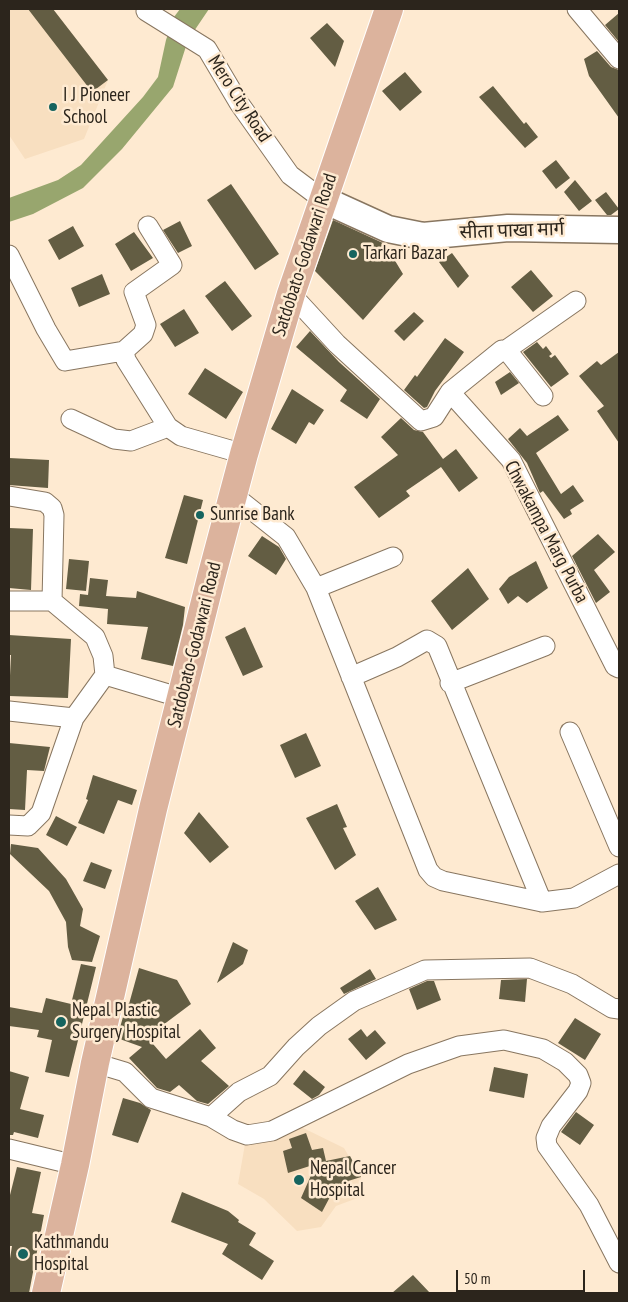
<!DOCTYPE html>
<html>
<head>
<meta charset="utf-8">
<style>
  body { margin:0 }
  #map { position:relative; width:628px; height:1302px; overflow:hidden; background:#feead1; font-family:"PT Sans Narrow",sans-serif }
  canvas { display:block }
  .frame { position:absolute; inset:0; border:10px solid #2c251c; pointer-events:none }
  .scale { position:absolute; left:456px; top:1270px; width:129px; height:22px; box-sizing:border-box; border:2px solid #2c251c; border-top:0; padding-left:6px; font-size:15px; line-height:18px; white-space:nowrap; color:#2c251c; -webkit-text-stroke:4px #feead1; paint-order:stroke }
</style>
</head>
<body>
<div id="map">
<canvas width="628" height="1302"></canvas>
<div class="frame"></div>
<div class="scale">50 m</div>
</div>
<script>
const ctx = document.querySelector('canvas').getContext('2d');
ctx.lineJoin = 'round';
function paint(path, color) {
  ctx.fillStyle = color;
  ctx.fill(path, 'evenodd');
}
function poly(rows) {
  const path = new Path2D();
  for (const r of rows) {
    path.moveTo(r[0], r[1]);
    for (let i = 2; i < r.length; i += 2) path.lineTo(r[i], r[i + 1]);
  }
  return path;
}
function trace(path, color, width, dash) {
  ctx.strokeStyle = color;
  ctx.lineWidth = width;
  ctx.lineCap = dash ? 'butt' : 'round';
  ctx.setLineDash(dash || []);
  ctx.stroke(path);
}
function label(font, color, halo, rows, align = 'center') {
  ctx.font = font + ' "PT Sans Narrow","Noto Sans Devanagari",sans-serif';
  ctx.lineWidth = 5;
  ctx.setLineDash([]);
  ctx.textBaseline = 'middle';
  ctx.strokeStyle = halo;
  ctx.fillStyle = color;
  for (const [text, x, y, turn = 0] of rows) {
    ctx.save();
    ctx.translate(x, y);
    ctx.rotate((+turn || 0) * Math.PI / 180);
    ctx.textAlign = isNaN(turn) ? turn : align;
    if (halo) ctx.strokeText(text, 0, 0);
    ctx.fillText(text, 0, 0);
    ctx.restore();
  }
}
paint(poly([
  [9,9,53,9,108,80,84,139,25,159,9,135],
  [299,1126,344,1148,361,1177,360,1197,336,1206,321,1227,297,1231,264,1199,238,1184,245,1144]
]), '#f8dfc0');
paint(poly([
  [180,9,209,9,188,40,173,87,122,149,83,188,33,214,9,222,9,198,58,180,81,165,143,97,158,77,166,40,174,17]
]), '#98a66e');
paint(poly([
  [28,9,53,9,108,80,92,92],
  [619,13,619,42,605,25],
  [327,23,344,41,335,67,310,38],
  [597,51,611,67,619,70,619,118,589,76,584,59],
  [405,72,422,92,400,111,382,91],
  [493,86,524,124,526,122,538,137,525,148,479,97],
  [556,160,570,178,556,189,542,171],
  [575,180,592,201,579,211,564,192],
  [231,184,279,254,255,270,207,200],
  [606,192,619,209,611,215,607,215,595,200],
  [333,220,385,244,403,274,363,320,315,271],
  [180,221,192,246,178,253,163,230],
  [73,226,84,246,59,260,48,240],
  [134,232,153,258,131,271,115,244],
  [452,253,469,276,458,288,439,262],
  [531,270,553,296,533,312,511,287],
  [102,274,110,294,79,307,71,288],
  [225,281,252,316,232,331,205,296],
  [184,309,199,333,175,347,160,324],
  [414,312,424,321,404,341,394,331],
  [310,331,339,362,380,399,367,419,340,401,347,390,296,347],
  [445,338,464,352,435,391,427,407,424,408,404,390,415,375,417,377],
  [537,342,543,349,546,346,552,354,549,356,551,358,555,355,569,374,551,387,523,352],
  [619,352,619,443,597,411,604,406,579,376,597,361,601,365],
  [205,368,243,392,226,419,188,394],
  [510,372,519,383,501,395,495,382],
  [292,389,324,410,314,425,309,422,296,444,271,429],
  [558,415,569,430,536,453,561,494,573,485,584,501,570,510,572,514,564,519,543,491,540,493,527,463,508,439,520,428,527,436],
  [401,418,414,430,423,432,443,459,456,449,478,478,459,492,441,467,406,491,410,496,379,518,354,487,398,455,381,437],
  [9,458,49,460,48,488,9,485],
  [184,495,203,500,187,564,165,558],
  [9,528,33,529,31,590,9,588],
  [598,534,615,552,594,570,610,592,596,603,572,556],
  [262,536,279,547,286,559,276,575,248,556],
  [69,559,89,561,86,591,66,589],
  [536,561,548,588,527,603,518,596,508,604,499,589,509,577],
  [468,568,489,599,452,630,431,601],
  [90,578,108,580,106,596,136,598,137,591,185,607,183,625,173,666,141,659,148,627,107,624,108,609,79,606,80,594,88,595],
  [245,627,263,667,243,676,225,637],
  [9,635,71,639,68,698,9,696,11,655,9,655],
  [306,733,321,766,295,778,280,745],
  [9,743,50,747,44,771,27,770,25,810,9,809],
  [93,775,137,790,132,805,118,800,104,834,78,823,88,800,86,799],
  [337,804,347,827,343,828,356,855,335,870,306,818],
  [199,812,229,847,210,863,184,833],
  [56,816,77,827,67,846,46,835],
  [11,844,38,848,66,879,83,909,80,926,100,936,92,962,72,960,68,947,66,922,49,891,10,854],
  [91,862,112,870,105,889,83,881],
  [378,887,397,920,375,930,355,901],
  [233,942,248,950,243,964,217,983],
  [81,964,96,967,69,1077,45,1072,52,1040,37,1037,39,1030,9,1026,9,1007,42,1013,46,998,71,1004],
  [139,968,177,980,191,1004,147,1037,166,1059,200,1029,216,1048,201,1061,229,1086,208,1104,197,1101,179,1085,170,1092,157,1088,129,1058,142,1047,117,1038,127,1003,129,1004],
  [370,969,376,979,344,994,340,988],
  [527,979,525,1002,499,999,501,980],
  [427,981,434,981,441,1000,417,1010,409,989],
  [575,1018,601,1034,585,1060,558,1043],
  [361,1029,367,1037,375,1030,386,1043,366,1060,348,1039],
  [494,1067,528,1074,524,1098,489,1091],
  [304,1070,325,1087,319,1095,312,1099,293,1084],
  [9,1071,29,1077,20,1109,44,1115,38,1138,14,1132,13,1135,9,1135],
  [123,1098,140,1103,151,1110,138,1143,112,1135],
  [576,1112,594,1125,580,1145,561,1132],
  [306,1133,312,1150,323,1148,326,1161,350,1156,361,1177,348,1181,352,1188,331,1195,322,1212,301,1198,316,1164,288,1173,283,1151,292,1148,289,1139],
  [17,1167,41,1172,32,1213,44,1215,29,1293,9,1293,9,1265,12,1246,9,1246,9,1199],
  [182,1192,228,1211,239,1220,238,1222,256,1233,249,1245,274,1261,262,1280,222,1254,228,1244,171,1222],
  [413,1275,430,1293,392,1293]
]), '#635d43');
const street = poly([
  [577,9,619,59],
  [146,11,207,49,239,103,290,175,322,199],
  [148,226,172,265,134,292,146,325,143,334,124,351,126,360,168,427,181,436,244,454],
  [9,255,46,329,65,361,124,351],
  [291,294,337,344,421,421,434,417,450,392,511,460,615,666,619,668],
  [506,350,576,301],
  [450,392,502,350,509,353,543,396],
  [71,419,114,439,131,441,168,427],
  [233,495,286,537,316,588,428,870,434,877,443,881,542,902,574,898,619,874],
  [9,496,45,502,52,508,54,515,52,601],
  [316,588,393,557],
  [9,601,52,601,95,637,103,656,105,675,74,718,9,711],
  [105,675,182,698],
  [351,677,397,657,427,640,437,646,542,902],
  [450,683,545,646],
  [570,732,619,847],
  [9,825,28,826,41,813,74,718],
  [95,1063,125,1072,151,1098,211,1117,239,1092,270,1076,296,1047,319,1026,354,1001,425,970,530,968,572,984,612,1008,619,1009],
  [211,1117,233,1130,247,1135,272,1131,408,1064,459,1046,504,1040,543,1049,565,1062,578,1075,581,1083,578,1091,551,1126,546,1138,547,1146,589,1205,619,1263],
  [9,1149,75,1165]
]);
const secondary = poly([
  [322,199,388,229,423,236,508,228,619,230]
]);
const primary = poly([
  [46,1293,75,1165,95,1063,153,809,211,578,244,454,291,294,389,9]
]);
trace(street, '#887660', 21);
trace(secondary, '#887660', 29);
trace(primary, '#fff', 30);
trace(street, '#fff', 19);
trace(secondary, '#fff', 26);
trace(primary, '#dcb39d', 28);
for (const [x, y, r, color] of [
  [53,107,5,"#16645f"],
  [353,254,5,"#16645f"],
  [200,515,5,"#16645f"],
  [61,1022,6,"#16645f"],
  [299,1180,6,"#16645f"],
  [23,1254,6,"#16645f"]
]) {
  const dot = new Path2D();
  dot.arc(x, y, r, 0, 2 * Math.PI);
  ctx.fillStyle = color;
  ctx.fill(dot);
  trace(dot, '#feead1', 2);
}
label('19px', '#2c251c', '#feead1', [
  ["I J Pioneer",63,96],
  ["School",63,118],
  ["Tarkari Bazar",363,254],
  ["Sunrise Bank",210,515],
  ["Nepal Plastic",72,1011],
  ["Surgery Hospital",72,1033],
  ["Nepal Cancer",310,1169],
  ["Hospital",310,1191],
  ["Kathmandu",34,1243],
  ["Hospital",34,1265]
], 'left');
label('19px', '#2c251c', '#feead1', [
  ["Mero City Road",239,99,57],
  ["सीता पाखा मार्ग",512,231,-2],
  ["Satdobato-Godawari Road",305,255,-72],
  ["Chwakampa Marg Purba",546,532,62],
  ["Satdobato-Godawari Road",195,645,-76]
]);
</script>
</body>
</html>
